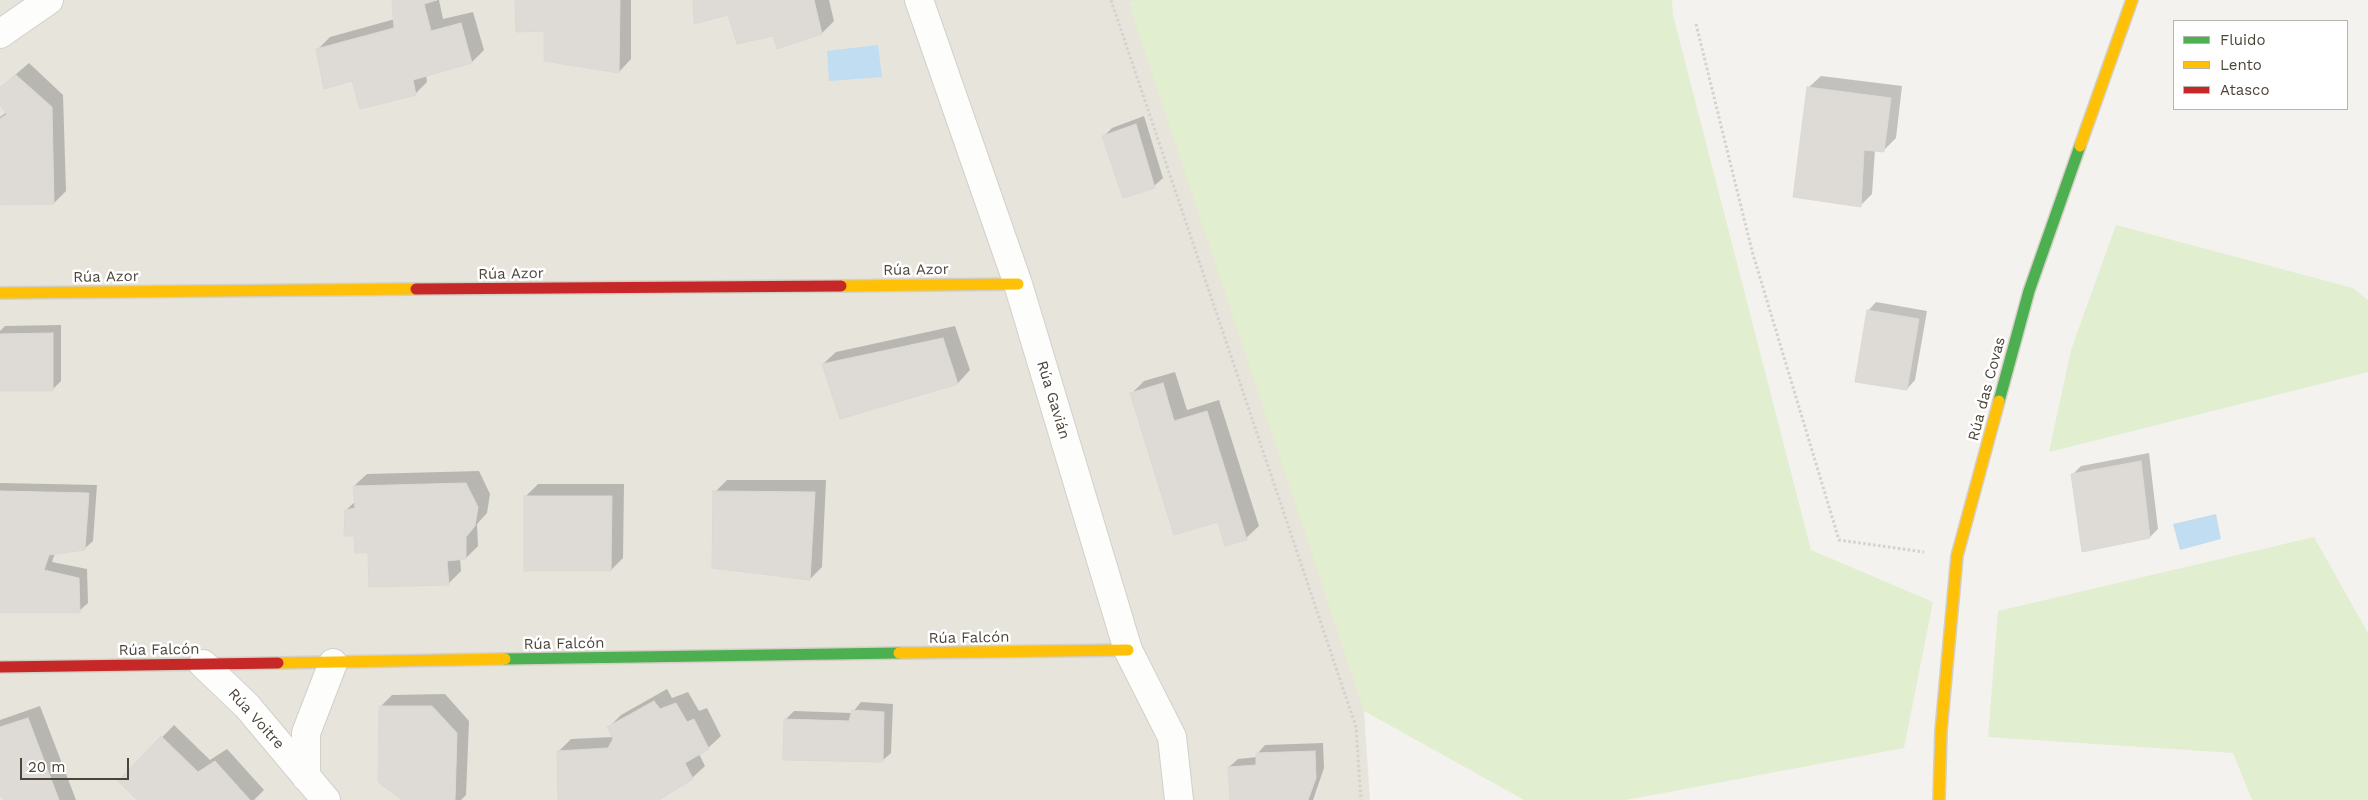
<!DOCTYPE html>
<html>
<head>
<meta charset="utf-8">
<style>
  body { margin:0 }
  #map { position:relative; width:2368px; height:800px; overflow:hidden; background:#f4f2ee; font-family:"Work Sans",sans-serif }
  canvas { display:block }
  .legend { position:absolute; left:2173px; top:20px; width:175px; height:90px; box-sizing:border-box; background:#fff; border:1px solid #b7b4b0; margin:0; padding:6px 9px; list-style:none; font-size:15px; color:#4b4439 }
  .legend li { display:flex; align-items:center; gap:10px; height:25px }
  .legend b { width:25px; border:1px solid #b7b4b0 }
  .scale { position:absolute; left:20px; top:758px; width:109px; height:22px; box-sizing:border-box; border:2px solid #4b4439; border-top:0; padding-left:6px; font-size:15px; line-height:18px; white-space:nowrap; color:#4b4439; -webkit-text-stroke:4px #fff; paint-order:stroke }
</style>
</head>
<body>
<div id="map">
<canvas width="2368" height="800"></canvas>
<ul class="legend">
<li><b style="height:6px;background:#4caf50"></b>Fluido</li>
<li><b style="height:6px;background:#ffc107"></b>Lento</li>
<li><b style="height:6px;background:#c62828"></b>Atasco</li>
</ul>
<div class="scale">20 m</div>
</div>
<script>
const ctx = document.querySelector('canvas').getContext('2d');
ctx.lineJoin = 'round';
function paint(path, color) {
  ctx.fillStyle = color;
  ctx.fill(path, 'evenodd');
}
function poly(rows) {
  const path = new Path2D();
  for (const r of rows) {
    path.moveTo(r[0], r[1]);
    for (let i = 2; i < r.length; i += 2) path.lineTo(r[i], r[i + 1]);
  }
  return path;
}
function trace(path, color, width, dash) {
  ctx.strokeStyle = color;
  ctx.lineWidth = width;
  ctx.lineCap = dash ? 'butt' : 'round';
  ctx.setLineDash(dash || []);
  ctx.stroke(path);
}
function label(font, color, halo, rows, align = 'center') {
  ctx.font = font + ' "Work Sans",sans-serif';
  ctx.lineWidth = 5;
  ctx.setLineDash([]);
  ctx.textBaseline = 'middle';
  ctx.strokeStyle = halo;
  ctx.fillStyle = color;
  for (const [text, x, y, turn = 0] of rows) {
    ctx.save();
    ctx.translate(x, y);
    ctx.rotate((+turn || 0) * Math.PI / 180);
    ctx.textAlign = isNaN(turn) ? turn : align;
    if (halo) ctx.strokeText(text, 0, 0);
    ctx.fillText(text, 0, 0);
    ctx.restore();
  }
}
paint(poly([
  [0,0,1333,0,1364,711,1370,800,0,800]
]), '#e7e4dc');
paint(poly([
  [1137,0,1672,0,1673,15,1811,550,1933,602,1904,748,1626,800,1524,800,1364,711,1128,2],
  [2116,225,2353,288,2368,300,2368,372,2049,452,2071,350],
  [2314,537,2368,633,2368,800,2252,800,2233,753,1988,737,1998,611]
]), '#e1eecf');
paint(poly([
  [878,45,882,77,829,81,827,51],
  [2216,514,2221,539,2180,550,2173,524]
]), '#c0ddf1');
paint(poly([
  [393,0,439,0,443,19,473,12,484,50,472,62,426,75,427,82,415,94,353,80,318,49,330,37,395,19],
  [517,0,631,0,631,59,619,72,545,30],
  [694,0,829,0,834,21,822,33,773,34],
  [29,63,63,95,66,191,54,203,0,204,0,117,7,112,0,103,0,88],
  [1821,76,1902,86,1896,138,1884,150,1875,150,1872,194,1860,206,1808,88],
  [1144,116,1163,178,1154,186,1103,137,1112,128],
  [1876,302,1927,311,1915,380,1907,389,1868,311],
  [61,325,61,381,53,389,0,390,0,331,5,326],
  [955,326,970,370,958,383,841,418,823,364,836,352],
  [1175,372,1187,410,1219,400,1259,526,1246,538,1219,520,1131,394,1144,381],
  [2149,453,2158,529,2150,537,2072,475,2081,466],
  [479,471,490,494,487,513,477,524,478,546,466,558,460,558,461,571,448,584,369,552,355,535,346,510,356,501,354,486,367,474],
  [727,480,826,480,822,567,810,579,715,492],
  [0,483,97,485,93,541,84,549,55,553,52,562,87,569,88,603,79,611,0,612],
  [538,484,624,484,623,558,611,570,525,497],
  [667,689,672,698,688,692,699,711,707,708,721,736,708,748,699,754,705,766,692,778,657,800,559,800,558,752,571,739,613,737,609,727,621,715],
  [445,694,469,721,466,795,461,800,404,800,380,707,392,695],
  [861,702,893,704,891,753,882,761,785,720,794,711,852,713],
  [40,706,76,800,6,800,0,794,0,720],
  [174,725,210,760,227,749,264,790,254,800,138,800,120,781],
  [1323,743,1324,768,1313,800,1231,800,1229,767,1238,759,1257,757,1257,754,1265,745]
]), '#0003');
const building = poly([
  [392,0,437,0,424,4,431,31,461,23,472,63,413,80,416,95,360,109,352,81,324,89,316,49,394,28,392,0],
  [515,0,620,0,619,73,544,61,544,31,516,32,515,0],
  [693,0,814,0,822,34,777,49,773,36,737,44,728,15,694,24,693,0],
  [16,75,52,107,54,204,0,205,0,119,7,114,0,105,0,87,16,75],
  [1807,87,1891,98,1884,152,1864,150,1861,207,1793,197,1807,87],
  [1136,124,1155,188,1123,198,1102,136,1136,124],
  [1867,310,1919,319,1907,390,1855,382,1867,310],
  [53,333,53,391,0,391,0,334,53,333],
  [943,338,958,384,840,419,822,364,943,338],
  [1163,383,1174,421,1207,411,1247,540,1225,546,1218,522,1174,535,1130,393,1163,383],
  [2141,461,2150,538,2082,552,2071,474,2141,461],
  [466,483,478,507,475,526,466,537,466,559,447,561,449,585,369,587,368,553,355,553,354,536,344,536,345,510,355,508,353,486,466,483],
  [0,491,89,493,85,550,49,555,44,570,79,578,80,613,0,613,0,491],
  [713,491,815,492,810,580,712,568,713,491],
  [524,496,612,496,611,571,524,571,524,496],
  [654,701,660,709,676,703,687,722,694,719,709,749,685,763,693,779,659,800,558,800,557,751,608,748,613,739,607,727,654,701],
  [379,706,432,706,457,733,455,800,402,800,378,782,379,706],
  [852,710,884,712,883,762,783,760,784,719,849,721,852,710],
  [28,718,59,800,4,800,0,795,0,727,28,718],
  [161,736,198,772,215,761,250,800,137,800,118,781,161,736],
  [1315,751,1316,778,1308,800,1230,800,1228,767,1256,765,1256,753,1315,751]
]);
paint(building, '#dedbd6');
trace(building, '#dcd9d4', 1);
const street = poly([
  [919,0,1018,284,1128,650,1172,737,1179,800],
  [0,34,49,0],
  [203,664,247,706,326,800],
  [306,777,306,733,333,663]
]);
const fast = poly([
  [1999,401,2029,291,2080,146],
  [505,659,899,653]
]);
const slow = poly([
  [2080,146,2132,0],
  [841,286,1018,284],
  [0,293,416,289],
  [899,653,1128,650],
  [278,663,505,659],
  [1939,800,1941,731,1957,556,1999,401]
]);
const jam = poly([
  [416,289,841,286],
  [0,667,278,663]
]);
trace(street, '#d2d0cb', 30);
trace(fast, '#d3cfc5', 14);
trace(slow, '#d3cfc5', 14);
trace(jam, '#d3cfc5', 14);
trace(poly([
  [1111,0,1356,727,1361,800],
  [1696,24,1752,251,1839,540,1924,552]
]), '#d3d2cc', 3, [2.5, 2.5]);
trace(street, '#fdfdfc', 28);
trace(fast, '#4caf50', 11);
trace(slow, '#ffc107', 11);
trace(jam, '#c62828', 11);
label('15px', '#4b4439', '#fff', [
  ["Rúa Azor",916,270,-1],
  ["Rúa Azor",511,274,-1],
  ["Rúa Azor",106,277,-1],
  ["Rúa das Covas",1987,389,-75],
  ["Rúa Gavián",1053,400,73],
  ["Rúa Falcón",969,638,-1],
  ["Rúa Falcón",564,644,-1],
  ["Rúa Falcón",159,650,-1],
  ["Rúa Voitre",256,719,48]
]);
</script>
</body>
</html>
